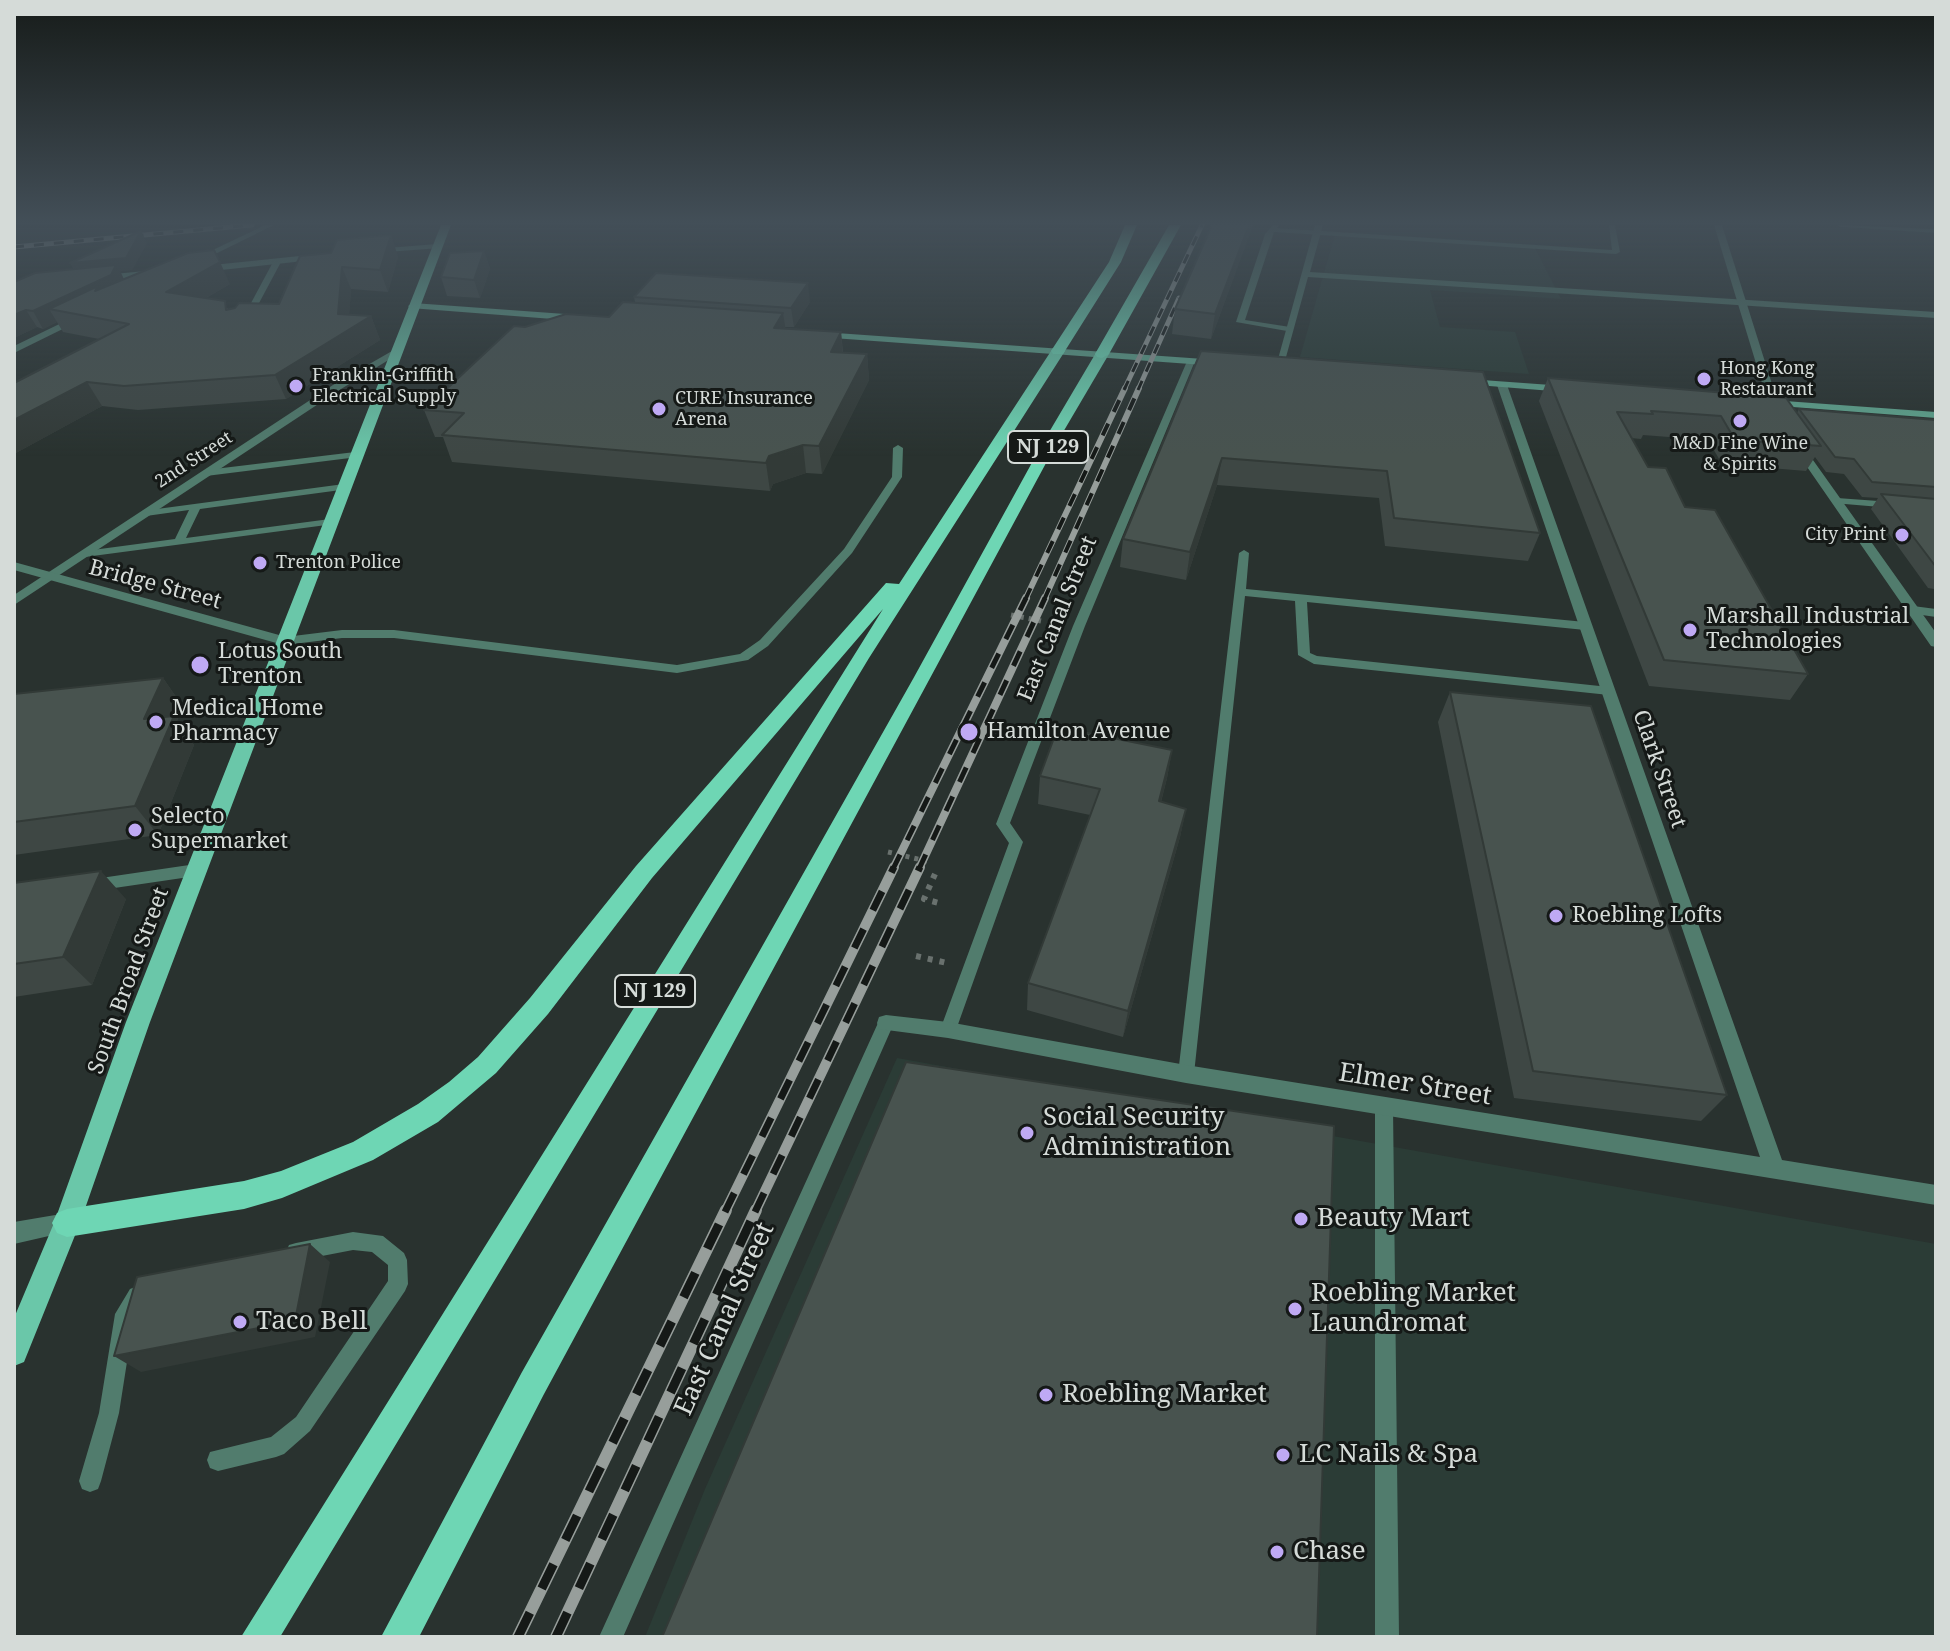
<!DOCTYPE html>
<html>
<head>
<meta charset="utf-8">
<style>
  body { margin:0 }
  #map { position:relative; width:1950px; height:1651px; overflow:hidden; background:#29322f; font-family:"Noto Serif",serif }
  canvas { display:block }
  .frame { position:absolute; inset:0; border:16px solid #d5dbd8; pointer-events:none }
</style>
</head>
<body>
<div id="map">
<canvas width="1950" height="1651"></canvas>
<div class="frame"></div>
</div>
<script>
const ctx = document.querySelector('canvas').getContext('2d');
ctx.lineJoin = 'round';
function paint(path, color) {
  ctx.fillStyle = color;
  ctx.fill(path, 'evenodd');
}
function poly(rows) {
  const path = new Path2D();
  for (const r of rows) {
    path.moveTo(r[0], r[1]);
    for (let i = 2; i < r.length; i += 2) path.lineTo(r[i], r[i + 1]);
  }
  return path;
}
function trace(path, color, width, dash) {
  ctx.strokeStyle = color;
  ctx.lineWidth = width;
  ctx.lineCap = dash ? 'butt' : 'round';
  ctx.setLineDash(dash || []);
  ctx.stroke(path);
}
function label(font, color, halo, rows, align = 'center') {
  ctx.font = font + ' "Noto Serif",serif';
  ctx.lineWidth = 6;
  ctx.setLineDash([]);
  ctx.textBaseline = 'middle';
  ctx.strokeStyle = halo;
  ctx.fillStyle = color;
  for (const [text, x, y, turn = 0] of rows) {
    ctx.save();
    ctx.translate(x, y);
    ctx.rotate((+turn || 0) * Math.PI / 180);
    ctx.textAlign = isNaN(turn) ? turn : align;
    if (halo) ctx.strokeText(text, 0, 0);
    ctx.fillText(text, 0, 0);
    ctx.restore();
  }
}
paint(poly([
  [1335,234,1535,248,1561,299,1430,290,1440,327,1515,332,1529,374,1300,357],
  [897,1058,1936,1244,1936,1637,645,1637,705,1489]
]), '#2b3c36');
trace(poly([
  [1011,615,1041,621],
  [888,852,930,862]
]), '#69716e', 5, [4, 5]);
trace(poly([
  [935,874,924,899,939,903],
  [916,956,947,963]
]), '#69716e', 6, [5, 7]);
paint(poly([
  [1273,225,1279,225,1277,228,1612,250,1609,225,1615,225,1620,252,1616,254,1274,232,1245,320,1290,327,1290,331,1287,331,1236,322,1265,234,1273,225],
  [277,260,281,262,251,318,244,320,243,318,273,262,277,260],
  [1188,359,1195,361,1085,626,1010,823,1023,842,956,1030,954,1035,948,1037,942,1035,940,1030,1009,843,996,824,1073,626,1188,359],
  [898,445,903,448,902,477,852,553,768,646,748,660,677,673,394,638,342,638,285,645,279,641,285,637,342,630,394,630,677,665,740,654,760,640,844,549,892,477,893,448,898,445],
  [355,452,360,455,358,457,206,476,201,473,206,470,355,452],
  [344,484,349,487,348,489,200,509,186,538,330,519,335,522,334,524,85,557,80,554,85,551,175,539,189,510,146,516,142,515,142,511,344,484],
  [1837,498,1892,502,1897,505,1892,508,1833,503,1832,501,1837,498],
  [1244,550,1249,553,1246,589,1585,622,1591,626,1585,630,1307,602,1310,653,1317,656,1609,687,1615,691,1609,695,1314,664,1298,655,1295,601,1245,596,1194,1074,1192,1079,1186,1081,1180,1079,1178,1074,1239,553,1244,550],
  [196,864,201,866,203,870,201,874,196,876,94,891,89,889,87,885,89,881,94,879,196,864],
  [886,1016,892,1018,894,1023,623,1637,599,1637,878,1023,880,1018,886,1016],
  [1384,1099,1390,1101,1393,1107,1399,1637,1375,1637,1375,1107,1378,1101,1384,1099],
  [353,1232,383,1236,404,1253,407,1260,408,1284,405,1291,310,1431,284,1454,276,1457,218,1471,210,1468,207,1460,210,1452,271,1437,296,1417,388,1281,388,1265,372,1252,353,1250,296,1261,289,1259,286,1252,289,1245,296,1243,353,1232],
  [137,1286,144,1289,147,1296,134,1317,119,1413,101,1481,98,1489,90,1492,82,1489,79,1481,99,1413,115,1314,130,1289,137,1286]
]), '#517c6d');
paint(poly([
  [1315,225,1323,225,1310,272,1936,312,1936,318,1308,277,1283,368,1275,370,1315,225],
  [1837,225,1936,229,1936,233,1841,227,1837,225],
  [437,244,440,248,374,253,370,251,374,249,437,244],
  [319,254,322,255,322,259,203,272,199,269,203,266,319,254],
  [156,270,160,273,159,275,103,281,99,278,103,275,156,270],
  [392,351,400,353,341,389,14,605,14,595,333,385,392,351],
  [1502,382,1507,385,1782,1160,1936,1185,1936,1205,1186,1083,948,1038,879,1029,877,1023,879,1017,886,1015,948,1022,1186,1065,1760,1157,1497,385,1502,382],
  [1913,606,1936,609,1936,617,1908,613,1908,607,1913,606],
  [67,1213,75,1216,78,1223,75,1230,14,1244,14,1222,67,1213]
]), '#517c6d');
paint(poly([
  [265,225,274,225,199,262,192,260,265,225],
  [1714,225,1722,225,1782,416,1781,418,1772,416,1714,225],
  [78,315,81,316,81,320,14,353,14,346,78,315],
  [1795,446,1803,446,1936,633,1936,647,1931,646,1794,448,1795,446],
  [14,562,290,638,292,641,290,644,280,644,14,570,14,562]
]), '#517c6d');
paint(poly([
  [413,303,579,315,584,318,579,321,410,308,408,306,413,303],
  [822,332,1218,360,1223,363,1218,366,819,337,817,335,822,332],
  [1468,379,1565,386,1570,389,1565,392,1464,384,1464,380,1468,379],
  [1771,400,1936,412,1936,418,1767,405,1766,403,1771,400]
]), '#60a78f');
paint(poly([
  [441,225,451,225,150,1022,80,1223,24,1362,14,1366,14,1318,54,1223,126,1022,441,225]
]), '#6ac7a9');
paint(poly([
  [1053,348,1065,351,869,658,280,1637,241,1637,883,609,652,878,548,1014,496,1073,438,1122,373,1160,282,1198,244,1209,67,1237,57,1233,52,1223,57,1213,67,1209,244,1181,281,1171,353,1142,418,1104,449,1082,478,1057,530,998,636,866,886,583,899,584,1053,348],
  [1097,351,1109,354,1059,439,544,1394,419,1637,381,1637,522,1372,913,679,1045,439,1097,351]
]), '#6ed6b4');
paint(poly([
  [1125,225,1137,225,1121,262,1063,354,1053,354,1051,351,1109,262,1125,225],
  [1169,225,1181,225,1109,354,1102,358,1097,357,1095,354,1169,225]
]), '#73e5c0');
const railFar4 = poly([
  [14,247,252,225],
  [1124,390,1202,225],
  [1138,390,1179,298]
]);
const railFar3 = poly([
  [1025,600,1125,388],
  [1044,600,1139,388]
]);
const railFar2 = poly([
  [893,869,1026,598],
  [919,869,1045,598]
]);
const railFar1 = poly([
  [725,1212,894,867],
  [755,1212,920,867]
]);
const rail = poly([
  [518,1637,726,1210],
  [556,1637,756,1210]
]);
trace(railFar4, '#979e9b', 5);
trace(railFar3, '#979e9b', 6);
trace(railFar2, '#979e9b', 8);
trace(railFar1, '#979e9b', 10);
trace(rail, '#979e9b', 12);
trace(railFar4, '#151917', 3, [10]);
trace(railFar3, '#151917', 4, [13]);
trace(railFar2, '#151917', 5, [16]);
trace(railFar1, '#151917', 7, [21]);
trace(rail, '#151917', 9, [27]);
paint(poly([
  [1212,225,1253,225,1211,339,1172,334,1175,309],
  [391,235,398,257,388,292,351,289,349,315,371,316,380,340,286,399,138,410,102,406,14,454,99,339,63,332,57,322,43,329,37,327,14,338,14,282,74,269,70,263,147,243,132,270,120,271,124,279,230,284,206,298,229,309,279,304,331,253],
  [484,251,490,269,480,298,447,296,441,277],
  [634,297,810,302,794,327,785,327,785,328,841,332,843,352,867,354,869,380,822,474,806,473,773,484,770,491,452,462,443,437,435,437,424,410,525,327,609,317,635,302],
  [1201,351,1540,533,1528,561,1385,546,1379,498,1217,485,1186,580,1120,567,1123,539],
  [1548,378,1797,413,1799,409,1936,420,1936,591,1934,589,1928,588,1871,509,1878,498,1862,497,1844,474,1826,472,1815,457,1806,471,1722,464,1708,440,1643,435,1641,439,1631,438,1648,467,1685,507,1808,674,1790,700,1649,686,1539,401],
  [163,678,183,707,177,721,194,745,158,835,14,855,14,694],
  [1450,692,1727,1095,1701,1121,1514,1098,1438,722],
  [1172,750,1167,778,1161,802,1186,809,1180,837,1123,1037,1027,1010,1028,983,1090,815,1038,804,1040,776],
  [14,883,126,899,92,985,14,997]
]), '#3e4744');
paint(poly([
  [1249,225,1253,225,1211,339,1215,314],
  [141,231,147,243,132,270,120,271,125,282,49,309,57,322,43,329,33,311,77,275,70,263],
  [391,235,398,257,388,292,380,270],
  [484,251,490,269,480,298,474,280],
  [220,262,230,284,177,314,166,292],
  [342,267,351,289,348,331,371,316,380,340,286,399,275,375],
  [808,283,810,302,794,327,791,308],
  [26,310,37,327,14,338,14,315],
  [783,313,787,338,774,328],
  [841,332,843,358,831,352],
  [867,354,869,380,822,474,819,446],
  [87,382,102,406,14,454,14,420],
  [803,445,806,473,773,484,770,491,766,463,769,456],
  [1222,458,1217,485,1186,580,1190,552],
  [163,678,183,707,177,721,194,745,158,835,135,806,144,719],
  [1172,750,1167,778,1154,829,1159,801],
  [1186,809,1180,837,1123,1037,1128,1011],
  [101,871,126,899,92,985,63,957],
  [310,1244,330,1262,315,1337,141,1372,114,1356]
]), '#323a37');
const building = poly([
  [1212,225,1249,225,1215,314,1175,309,1212,225],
  [141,231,126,258,70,263,141,231],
  [391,235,380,270,342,267,338,314,371,316,275,375,124,386,87,382,14,420,14,383,129,324,49,309,98,286,95,291,188,253,214,250,220,262,166,292,225,301,226,310,235,308,239,303,279,304,300,256,331,253,337,240,391,235],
  [484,251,474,280,441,277,450,253,484,251],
  [116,265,111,275,33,311,26,310,14,315,14,282,35,273,116,265],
  [656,273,808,283,791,308,634,297,656,273],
  [623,302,783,313,774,328,841,332,831,352,867,354,819,446,803,445,769,456,766,463,442,435,464,413,424,410,514,326,525,327,566,314,609,317,623,302],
  [1201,351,1483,372,1540,533,1394,518,1387,471,1222,458,1190,552,1123,539,1201,351],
  [1548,378,1786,398,1821,446,1735,440,1721,416,1651,411,1653,414,1617,412,1648,467,1666,468,1685,507,1715,510,1808,674,1664,660,1548,378],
  [1799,409,1936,420,1936,487,1872,482,1854,459,1835,457,1799,409],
  [1881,494,1936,499,1936,567,1881,494],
  [163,678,144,719,174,716,135,806,14,822,14,694,163,678],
  [1450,692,1591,706,1727,1095,1533,1071,1450,692],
  [1058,727,1172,750,1159,801,1186,809,1128,1011,1028,983,1100,789,1040,776,1058,727],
  [101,871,63,957,14,964,14,883,101,871],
  [906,1062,1334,1126,1317,1637,662,1637,906,1062],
  [310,1244,295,1321,114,1356,137,1277,310,1244]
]);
paint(building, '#48534f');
trace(building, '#323a37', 2);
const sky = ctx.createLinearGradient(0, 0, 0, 456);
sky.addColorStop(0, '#171c1a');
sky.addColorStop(0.49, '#434f58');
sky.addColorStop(1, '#434f5800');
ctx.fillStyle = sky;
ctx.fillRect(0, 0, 1950, 456);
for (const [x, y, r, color] of [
  [1704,379,8,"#bfa9f4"],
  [296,386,8,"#bfa9f4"],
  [659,409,8,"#bfa9f4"],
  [1740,421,8,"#bfa9f4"],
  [1902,535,8,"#bfa9f4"],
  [260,563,8,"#bfa9f4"],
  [1690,630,8,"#bfa9f4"],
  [200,665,10,"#bfa9f4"],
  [156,722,8,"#bfa9f4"],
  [969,732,10,"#bfa9f4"],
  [135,830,8,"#bfa9f4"],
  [1556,916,8,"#bfa9f4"],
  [1027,1133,8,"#bfa9f4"],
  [1301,1219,8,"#bfa9f4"],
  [1295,1309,8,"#bfa9f4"],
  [240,1322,8,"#bfa9f4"],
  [1046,1395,8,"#bfa9f4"],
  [1283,1455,8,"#bfa9f4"],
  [1277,1552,8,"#bfa9f4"]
]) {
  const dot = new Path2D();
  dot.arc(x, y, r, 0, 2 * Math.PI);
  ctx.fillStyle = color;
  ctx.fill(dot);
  trace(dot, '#151917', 3);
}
label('18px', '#d5dbd8', '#151917', [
  ["Hong Kong",1720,369],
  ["Restaurant",1720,390],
  ["Franklin-Griffith",312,376],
  ["Electrical Supply",312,397],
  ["CURE Insurance",675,399],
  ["Arena",675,420],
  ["M&D Fine Wine",1740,444,"center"],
  ["& Spirits",1740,465,"center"],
  ["City Print",1886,535,"right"],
  ["Trenton Police",276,563]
], 'left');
label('18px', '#d5dbd8', '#151917', [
  ["2nd Street",194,460,-33]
]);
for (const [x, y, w] of [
  [1048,447,80],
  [655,991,80]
]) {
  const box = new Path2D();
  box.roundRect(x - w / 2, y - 16, w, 32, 6);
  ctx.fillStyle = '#151917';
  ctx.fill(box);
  trace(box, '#d5dbd8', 2);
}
label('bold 20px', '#d5dbd8', null, [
  ["NJ 129",1048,447],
  ["NJ 129",655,991]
]);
label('22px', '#d5dbd8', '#151917', [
  ["Bridge Street",155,585,15],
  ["East Canal Street",1058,619,-68],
  ["Clark Street",1659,769,71],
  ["South Broad Street",129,981,-70]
]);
label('22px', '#d5dbd8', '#151917', [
  ["Marshall Industrial",1706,617],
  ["Technologies",1706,642],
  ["Lotus South",218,652],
  ["Trenton",218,677],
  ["Medical Home",172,709],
  ["Pharmacy",172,734],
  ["Hamilton Avenue",987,732],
  ["Selecto",151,817],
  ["Supermarket",151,842],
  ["Roebling Lofts",1572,916]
], 'left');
label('26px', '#d5dbd8', '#151917', [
  ["Elmer Street",1415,1085,9],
  ["East Canal Street",725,1319,-66]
]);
label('26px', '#d5dbd8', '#151917', [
  ["Social Security",1043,1118],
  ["Administration",1043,1148],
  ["Beauty Mart",1317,1219],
  ["Roebling Market",1311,1294],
  ["Laundromat",1311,1324],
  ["Taco Bell",256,1322],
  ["Roebling Market",1062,1395],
  ["LC Nails & Spa",1299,1455],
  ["Chase",1293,1552]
], 'left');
</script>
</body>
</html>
